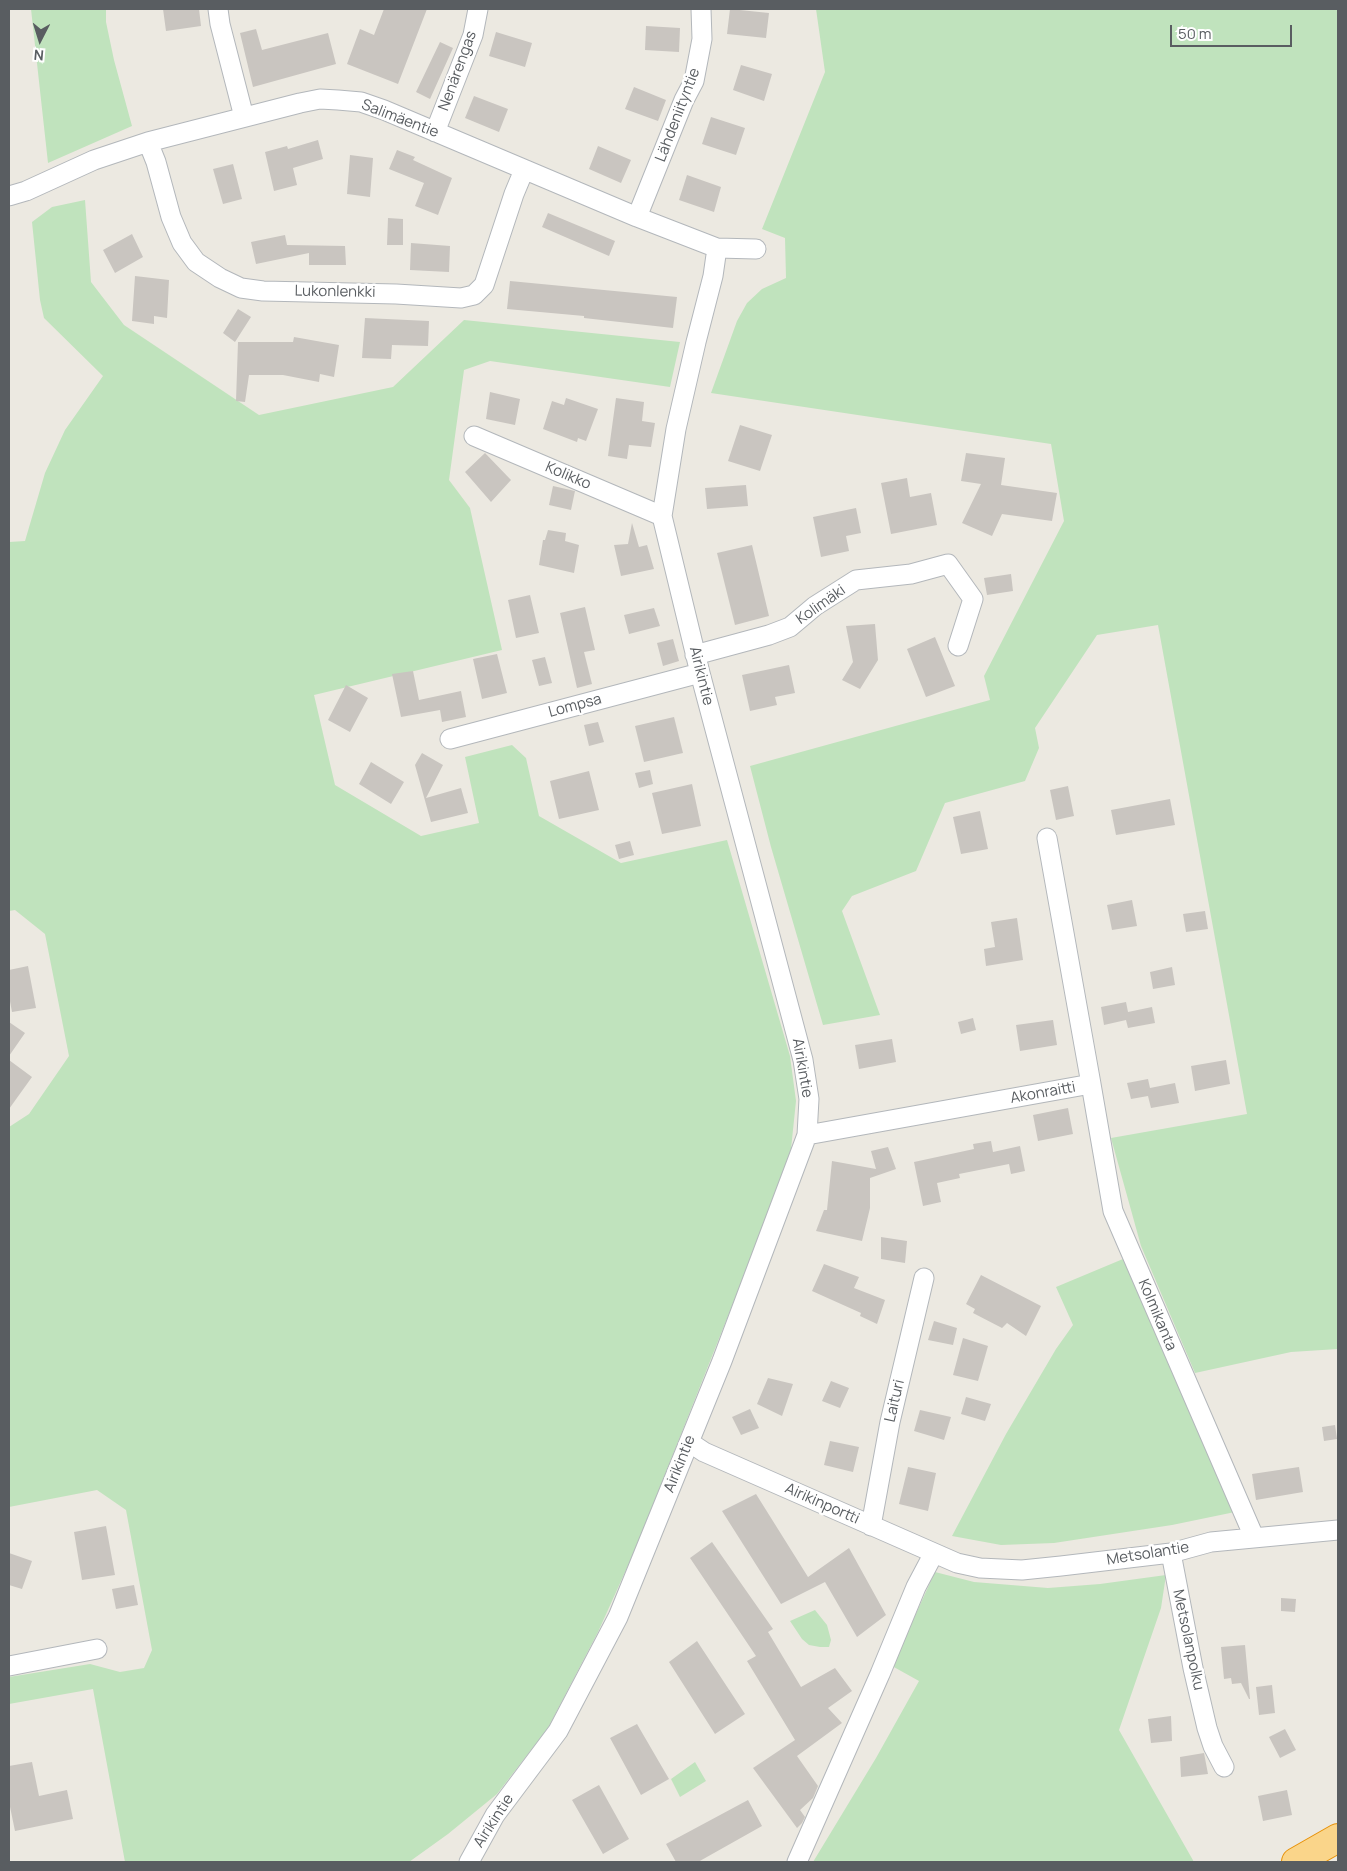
<!DOCTYPE html>
<html>
<head>
<meta charset="utf-8">
<style>
  body { margin:0 }
  #map { position:relative; width:1347px; height:1871px; overflow:hidden; background:#ece9e1; font-family:Manrope,sans-serif }
  canvas { display:block }
  .frame { position:absolute; inset:0; border:10px solid #595d61; pointer-events:none }
  .north { position:absolute; left:15px; top:15px; width:50px; height:50px; -webkit-text-stroke:4px #fff; paint-order:stroke; rotate:185deg; font-size:14px; font-weight:700; line-height:20px; text-align:center; color:#595d61 }
  .north::after { content:''; display:block; margin:auto; width:18px; height:22px; background:#595d61; clip-path:polygon(50% 0,100% 100%,50% 72%,0 100%) }
  .scale { position:absolute; left:1170px; top:25px; width:122px; height:22px; box-sizing:border-box; border:2px solid #595d61; border-top:0; padding-left:6px; font-size:15px; line-height:18px; white-space:nowrap; color:#595d61; -webkit-text-stroke:4px #fff; paint-order:stroke }
</style>
</head>
<body>
<div id="map">
<canvas width="1347" height="1871"></canvas>
<div class="frame"></div>
<div class="north">N</div>
<div class="scale">50 m</div>
</div>
<script>
const ctx = document.querySelector('canvas').getContext('2d');
ctx.lineJoin = 'round';
function paint(path, color) {
  ctx.fillStyle = color;
  ctx.fill(path, 'evenodd');
}
function poly(rows) {
  const path = new Path2D();
  for (const r of rows) {
    path.moveTo(r[0], r[1]);
    for (let i = 2; i < r.length; i += 2) path.lineTo(r[i], r[i + 1]);
  }
  return path;
}
function trace(path, color, width, dash) {
  ctx.strokeStyle = color;
  ctx.lineWidth = width;
  ctx.lineCap = dash ? 'butt' : 'round';
  ctx.setLineDash(dash || []);
  ctx.stroke(path);
}
function label(font, color, halo, rows, align = 'center') {
  ctx.font = font + ' Manrope,sans-serif';
  ctx.lineWidth = 5;
  ctx.setLineDash([]);
  ctx.textBaseline = 'middle';
  ctx.strokeStyle = halo;
  ctx.fillStyle = color;
  for (const [text, x, y, turn = 0] of rows) {
    ctx.save();
    ctx.translate(x, y);
    ctx.rotate((+turn || 0) * Math.PI / 180);
    ctx.textAlign = isNaN(turn) ? turn : align;
    if (halo) ctx.strokeText(text, 0, 0);
    ctx.fillText(text, 0, 0);
    ctx.restore();
  }
}
paint(poly([
  [31,9,106,9,106,22,114,60,132,126,48,163],
  [816,9,1338,9,1338,1349,1291,1352,1195,1373,1141,1246,1111,1138,1247,1114,1158,625,1097,635,1035,728,1039,748,1025,781,945,803,916,871,852,896,842,911,880,1015,823,1025,771,847,750,766,990,700,984,676,1064,521,1051,444,711,393,737,321,747,303,762,289,786,278,785,238,762,229,825,72],
  [85,200,91,282,124,325,259,415,393,387,464,320,680,342,670,387,490,361,464,370,449,480,470,508,502,650,314,695,335,785,421,836,479,823,465,757,512,745,526,758,539,816,621,863,727,840,790,1056,796,1101,791,1149,755,1248,635,1550,598,1632,548,1728,497,1794,448,1834,409,1862,125,1862,93,1689,9,1704,9,1677,90,1664,120,1672,144,1668,152,1650,126,1510,97,1490,9,1507,9,1127,29,1114,69,1056,45,934,15,910,9,911,9,542,25,541,45,473,65,430,103,376,44,318,40,300,32,222,52,207],
  [1123,1259,1235,1512,1172,1525,1054,1543,1001,1545,952,1536,1006,1434,1056,1349,1073,1325,1056,1287],
  [935,1572,974,1582,1048,1588,1100,1584,1166,1575,1161,1608,1119,1730,1194,1862,813,1862,876,1758,919,1681,892,1666],
  [815,1610,827,1625,831,1640,829,1647,820,1647,809,1645,802,1639,790,1621],
  [695,1762,706,1781,680,1797,671,1779]
]), '#c0e3bd');
paint(poly([
  [163,9,199,9,201,26,166,31],
  [384,9,427,9,398,84,347,64,360,29,374,35],
  [730,9,769,13,766,38,727,34],
  [646,26,680,28,679,52,645,50],
  [256,29,262,50,328,33,336,64,253,87,240,33],
  [496,32,532,43,525,67,489,56],
  [440,42,453,48,430,99,416,92],
  [741,65,772,74,764,101,733,90],
  [634,87,666,100,658,121,625,109],
  [474,96,508,109,499,132,465,118],
  [711,117,745,128,736,155,702,144],
  [318,140,323,159,293,168,297,185,274,191,265,152,287,146,288,149],
  [598,146,631,160,621,183,589,169],
  [397,150,415,157,413,160,452,178,438,215,415,206,424,183,389,169],
  [350,155,373,158,370,197,347,194],
  [233,164,242,199,223,204,213,169],
  [687,175,721,187,714,212,679,200],
  [548,213,615,241,609,256,542,227],
  [388,218,403,219,403,245,387,245],
  [132,234,143,257,115,273,103,250],
  [285,235,287,245,345,246,346,265,309,265,309,253,256,264,251,242],
  [411,243,450,246,449,272,410,270],
  [135,276,169,280,167,318,154,316,154,324,132,321],
  [510,281,677,297,673,328,584,318,584,316,507,309],
  [238,309,251,317,235,342,223,333],
  [365,318,429,321,428,346,392,345,391,359,362,358],
  [294,337,339,345,334,377,320,374,319,382,283,375,249,375,245,402,236,401,238,342,293,342],
  [490,392,520,399,515,425,486,419],
  [566,398,598,409,586,441,578,438,577,442,543,429,552,401,564,405],
  [616,398,644,402,642,421,655,423,651,447,629,445,627,459,608,456],
  [740,425,772,435,760,471,728,461],
  [485,453,511,480,491,502,465,472],
  [966,453,1005,458,1001,485,1057,493,1052,521,1002,514,992,536,962,523,981,484,961,481],
  [907,478,910,497,931,493,937,525,891,534,881,483],
  [746,485,748,506,707,509,705,488],
  [553,486,575,491,571,510,549,505],
  [856,508,861,533,846,536,849,551,821,557,813,517],
  [632,523,639,547,647,545,654,569,621,576,614,545,628,544],
  [548,530,566,533,565,541,579,545,574,573,539,565,543,540,545,540],
  [752,545,769,616,735,625,717,553],
  [1011,574,1013,591,987,595,984,578],
  [530,595,539,633,516,638,508,600],
  [585,607,595,650,584,652,592,684,577,688,560,613],
  [654,608,660,626,629,634,624,615],
  [875,624,878,660,860,689,842,680,853,662,846,626],
  [935,637,955,686,926,697,907,649],
  [673,639,679,661,663,666,657,643],
  [497,654,507,693,482,699,473,659],
  [545,657,552,683,539,686,532,660],
  [789,665,795,693,775,697,777,705,750,711,742,675],
  [413,671,419,700,461,691,466,717,442,722,440,710,401,717,392,674],
  [346,685,368,698,350,732,328,720],
  [674,717,683,753,644,762,635,726],
  [598,722,604,742,589,746,584,725],
  [422,753,443,765,426,798,461,788,468,813,431,822,415,765],
  [371,762,404,782,391,804,359,784],
  [650,770,653,784,639,788,635,773],
  [589,771,599,810,559,819,550,781],
  [692,784,701,826,662,834,652,793],
  [1068,786,1074,816,1056,820,1050,790],
  [1170,799,1175,825,1116,835,1111,810],
  [980,811,988,849,961,854,953,817],
  [630,841,634,855,619,859,615,845],
  [1132,900,1137,926,1112,930,1107,905],
  [1205,911,1208,929,1186,932,1183,914],
  [1017,918,1023,960,986,966,984,949,995,947,991,922],
  [28,966,36,1008,12,1012,9,996,9,970],
  [1172,967,1175,985,1153,989,1150,972],
  [1126,1002,1128,1012,1152,1007,1155,1023,1128,1028,1126,1020,1104,1025,1101,1007],
  [973,1018,976,1030,961,1034,958,1022],
  [1053,1020,1057,1045,1020,1051,1016,1025],
  [9,1022,25,1033,9,1056],
  [892,1039,896,1062,859,1069,855,1045],
  [9,1060,32,1077,9,1109],
  [1226,1060,1230,1084,1195,1091,1191,1066],
  [1148,1079,1150,1088,1175,1083,1179,1103,1151,1108,1148,1096,1131,1099,1127,1083],
  [1068,1108,1073,1134,1038,1141,1033,1115],
  [991,1141,993,1152,1020,1146,1025,1171,1011,1174,1009,1164,959,1174,960,1178,937,1183,941,1202,923,1206,914,1162,974,1149,973,1144],
  [888,1147,896,1169,870,1178,870,1208,862,1241,816,1231,824,1210,827,1210,832,1161,876,1169,871,1151],
  [881,1237,907,1241,905,1263,881,1259],
  [824,1264,859,1277,854,1288,885,1300,877,1324,860,1316,861,1313,812,1291],
  [981,1275,1041,1306,1026,1336,1007,1323,1002,1328,973,1313,975,1309,966,1304],
  [934,1321,957,1328,953,1345,928,1340],
  [963,1338,988,1346,978,1381,953,1375],
  [768,1378,793,1384,782,1416,757,1404],
  [831,1381,849,1388,840,1408,822,1401],
  [966,1397,991,1404,985,1421,961,1414],
  [750,1409,759,1428,741,1435,732,1417],
  [920,1410,951,1417,944,1440,914,1431],
  [1335,1425,1337,1439,1324,1441,1322,1427],
  [830,1441,859,1447,853,1472,824,1465],
  [908,1467,936,1473,928,1511,899,1504],
  [1299,1467,1303,1492,1256,1500,1252,1474],
  [756,1494,808,1577,849,1548,886,1615,857,1637,825,1582,781,1604,722,1511],
  [106,1526,115,1575,82,1580,74,1532],
  [712,1542,773,1629,768,1632,801,1687,835,1668,852,1691,828,1708,842,1723,797,1756,818,1786,813,1798,800,1810,805,1817,802,1823,797,1828,753,1768,795,1740,747,1661,756,1656,690,1558],
  [9,1553,32,1561,22,1589,9,1585],
  [134,1585,138,1605,116,1609,112,1589],
  [1281,1598,1296,1599,1295,1612,1281,1611],
  [697,1641,745,1714,715,1734,669,1662],
  [1245,1645,1250,1699,1249,1699,1241,1683,1232,1684,1231,1678,1224,1679,1221,1647],
  [1272,1685,1275,1713,1259,1715,1256,1687],
  [1171,1716,1172,1741,1151,1743,1148,1719],
  [637,1724,669,1779,641,1795,610,1738],
  [1285,1729,1296,1750,1280,1758,1269,1737],
  [1204,1753,1208,1774,1181,1777,1180,1757],
  [32,1762,39,1796,67,1790,73,1819,15,1831,9,1802,9,1766],
  [599,1785,629,1839,603,1854,572,1800],
  [1287,1790,1292,1815,1263,1821,1258,1796],
  [748,1800,762,1826,698,1862,676,1862,666,1844]
]), '#c9c5c0');
const minor = poly([
  [218,9,220,24,244,117],
  [435,132,473,35,478,9],
  [148,142,156,162,171,217,182,243,196,262,220,278,241,288,263,291,396,294,461,298,474,295,484,285,514,194,524,170],
  [9,196,26,191,94,160,148,142,300,103,320,99,338,100,361,102,384,110,637,217,717,248,756,249],
  [637,217,684,100,694,81,702,39,701,9],
  [474,436,662,516],
  [695,655,769,635,790,627,815,606,856,580,911,574,948,564,973,599,958,646],
  [450,739,700,673],
  [1091,1084,1113,1211,1254,1537],
  [807,1135,1091,1084,1047,838],
  [689,1442,704,1452,957,1563,980,1568,1022,1570,1061,1566,1171,1553,1211,1542,1338,1530],
  [871,1526,890,1422,924,1278],
  [1171,1553,1193,1668,1207,1728,1213,1746,1224,1767],
  [9,1666,97,1649],
  [469,1862,495,1815,558,1731,618,1617,722,1361,807,1135,809,1099,803,1060,700,673,662,516,676,429,696,342,713,276,717,248],
  [797,1862,880,1674,916,1587,934,1553]
]);
const highway = poly([
  [1296,1862,1338,1838]
]);
trace(minor, '#b3b7bb', 21);
trace(highway, '#e79006', 30);
trace(minor, '#fff', 19);
trace(highway, '#fad58a', 28);
label('15px', '#595d61', '#fff', [
  ["Nenärengas",458,71,-70],
  ["Lähdeniityntie",678,115,-69],
  ["Salimäentie",400,119,21],
  ["Lukonlenkki",335,292,1],
  ["Kolikko",568,476,23],
  ["Kolimäki",821,605,-35],
  ["Airikintie",701,676,76],
  ["Lompsa",575,706,-15],
  ["Airikintie",802,1068,80],
  ["Akonraitti",1043,1093,-10],
  ["Kolmikanta",1157,1315,67],
  ["Laituri",895,1401,-77],
  ["Airikintie",680,1464,-68],
  ["Airikinportti",822,1504,24],
  ["Metsolantie",1148,1554,-9],
  ["Metsolanpolku",1188,1640,78],
  ["Airikintie",494,1821,-57]
]);
</script>
</body>
</html>
